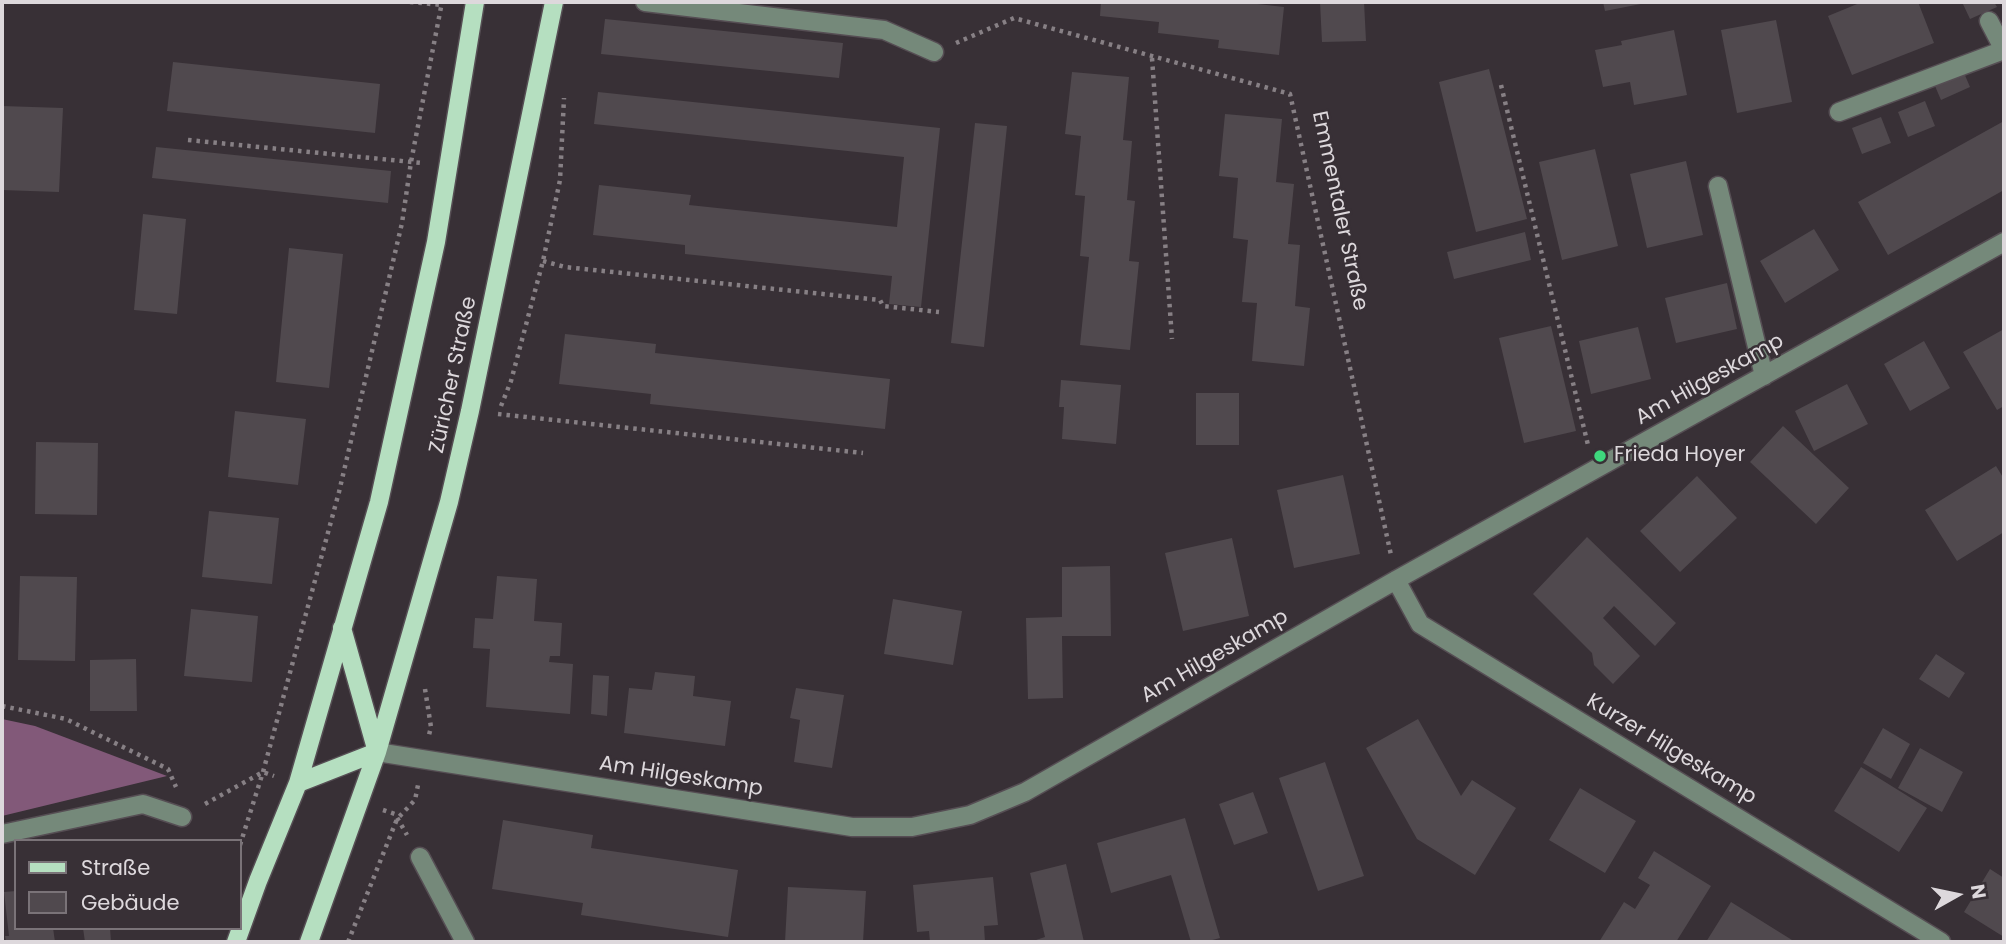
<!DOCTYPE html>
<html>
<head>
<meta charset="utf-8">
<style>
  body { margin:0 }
  #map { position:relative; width:2006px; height:944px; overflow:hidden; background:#383036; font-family:Poppins,sans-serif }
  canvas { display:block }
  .frame { position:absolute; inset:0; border:4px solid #ddd8dc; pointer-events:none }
  .legend { position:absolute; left:14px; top:839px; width:228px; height:91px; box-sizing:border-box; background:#383036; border:2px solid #7a7378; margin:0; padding:9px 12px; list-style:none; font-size:21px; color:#ddd8dc }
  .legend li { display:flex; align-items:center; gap:14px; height:35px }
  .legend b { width:35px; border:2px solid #7a7378 }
  .north { position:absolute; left:1922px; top:860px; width:70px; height:70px; -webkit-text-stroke:5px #383036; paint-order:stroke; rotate:81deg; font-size:19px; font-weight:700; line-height:28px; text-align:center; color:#ddd8dc }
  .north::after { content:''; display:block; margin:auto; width:24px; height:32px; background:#ddd8dc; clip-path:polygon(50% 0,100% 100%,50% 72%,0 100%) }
</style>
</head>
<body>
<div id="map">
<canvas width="2006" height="944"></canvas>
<div class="frame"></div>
<ul class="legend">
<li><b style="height:9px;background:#b5dfc0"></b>Straße</li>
<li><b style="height:19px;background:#50494e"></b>Gebäude</li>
</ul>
<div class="north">N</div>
</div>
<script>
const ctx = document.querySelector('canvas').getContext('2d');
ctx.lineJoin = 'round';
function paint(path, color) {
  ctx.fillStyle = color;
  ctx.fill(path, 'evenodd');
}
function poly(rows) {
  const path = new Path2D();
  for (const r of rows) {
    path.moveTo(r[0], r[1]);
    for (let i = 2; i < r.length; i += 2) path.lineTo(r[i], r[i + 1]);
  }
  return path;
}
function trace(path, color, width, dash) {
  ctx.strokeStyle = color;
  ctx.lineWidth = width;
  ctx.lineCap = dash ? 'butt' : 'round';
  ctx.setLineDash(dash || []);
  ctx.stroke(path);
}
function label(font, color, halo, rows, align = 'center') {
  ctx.font = font + ' Poppins,sans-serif';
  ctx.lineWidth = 5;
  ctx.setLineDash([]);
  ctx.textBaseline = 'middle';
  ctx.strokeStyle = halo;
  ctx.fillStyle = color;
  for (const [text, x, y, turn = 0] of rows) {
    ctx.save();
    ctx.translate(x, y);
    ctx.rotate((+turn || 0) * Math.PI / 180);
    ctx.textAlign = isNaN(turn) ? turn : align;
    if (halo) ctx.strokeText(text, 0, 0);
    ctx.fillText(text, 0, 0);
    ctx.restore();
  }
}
paint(poly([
  [2,719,35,726,167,776,2,816]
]), '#825979');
paint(poly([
  [1101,2,1240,2,1284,7,1279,55,1218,48,1219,40,1158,33,1159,22,1100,16],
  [1320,2,1364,2,1366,41,1322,42],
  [1603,2,1645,2,1646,3,1605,11],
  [1862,2,1918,2,1934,43,1852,75,1828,16],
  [1962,2,1994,2,1997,7,1970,19],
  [605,19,843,43,839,78,601,54],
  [1776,20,1792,102,1737,113,1721,30],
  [1674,30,1687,95,1634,105,1630,82,1603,87,1595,50,1622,45,1621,41],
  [173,62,380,84,375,133,167,111],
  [1489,69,1527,219,1476,232,1439,82],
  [1072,72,1129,77,1123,140,1132,141,1127,200,1135,201,1129,261,1139,262,1130,350,1080,345,1089,257,1080,256,1085,196,1075,195,1081,136,1065,134],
  [1964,73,1970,87,1941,100,1935,86],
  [598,92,940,128,921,307,889,304,892,276,685,254,685,245,593,235,599,185,691,195,689,205,897,227,904,157,594,124],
  [1925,101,1935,126,1908,137,1898,112],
  [2,106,63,108,59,192,2,190],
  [1225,114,1282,119,1276,182,1294,184,1288,244,1300,245,1295,306,1310,308,1304,366,1252,361,1257,303,1242,302,1248,240,1233,238,1238,178,1219,176],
  [1881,117,1891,143,1862,154,1852,128],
  [2004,121,2004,190,1888,255,1858,202],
  [975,123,1007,126,984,347,951,343],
  [156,147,391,171,388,203,152,178],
  [1595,149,1618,246,1562,260,1539,162],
  [1686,161,1703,235,1647,248,1630,174],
  [143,214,186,219,177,314,134,310],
  [1814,229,1839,270,1785,303,1760,261],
  [1525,232,1531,260,1454,279,1447,252],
  [289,248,343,254,329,388,276,382],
  [1727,283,1737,329,1676,343,1665,298],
  [1551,326,1576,431,1524,443,1499,338],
  [1638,327,1651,379,1591,394,1579,341],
  [2004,329,2004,406,1997,410,1963,352],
  [565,334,656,344,655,353,890,379,885,429,650,404,651,394,559,384],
  [1924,341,1950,388,1910,411,1884,364],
  [1061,380,1121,385,1116,444,1062,439,1064,407,1059,407],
  [1847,384,1868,424,1814,451,1795,411],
  [1196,393,1239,393,1239,445,1196,445],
  [235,411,306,419,298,485,228,477],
  [1783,426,1849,488,1816,524,1750,462],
  [36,442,98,443,97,515,35,514],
  [1996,466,2004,479,2004,532,1957,561,1925,510],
  [1343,475,1360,554,1294,568,1277,490],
  [1697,476,1737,518,1680,572,1640,531],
  [209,511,279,518,272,584,202,577],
  [1587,537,1676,623,1655,646,1614,606,1603,618,1640,656,1613,684,1594,665,1592,653,1533,594],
  [1232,538,1249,616,1183,631,1165,553],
  [1110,566,1111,636,1062,636,1063,698,1028,699,1026,618,1062,617,1062,567],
  [20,576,77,577,75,661,18,660],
  [497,576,537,579,534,621,562,623,560,656,550,656,549,662,573,664,570,714,486,707,490,649,473,648,475,618,493,619],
  [893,599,962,611,953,665,884,654],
  [191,609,258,616,252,682,184,676],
  [1936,654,1965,673,1949,698,1919,679],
  [136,659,137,711,90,711,90,660],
  [655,672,695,676,693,696,731,701,725,746,624,733,629,688,652,690],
  [593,675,609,676,607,716,591,714],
  [796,688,844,695,832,768,794,762,800,720,790,718],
  [1418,719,1461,796,1472,780,1516,808,1475,875,1417,839,1366,748],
  [1883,728,1910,744,1891,779,1863,763],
  [1920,748,1963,772,1942,812,1898,788],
  [1325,762,1364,876,1318,891,1279,778],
  [1861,767,1927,808,1899,852,1834,811],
  [1580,788,1636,821,1605,873,1549,840],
  [1253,792,1268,833,1234,845,1219,804],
  [1185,818,1220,938,1205,942,1191,942,1171,875,1111,893,1097,843],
  [503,820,593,835,591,848,738,870,728,937,581,915,583,903,492,889],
  [1654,851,1711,886,1676,942,1599,942,1624,902,1635,909,1650,885,1638,878],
  [1066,864,1084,942,1036,942,1036,940,1045,937,1030,873],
  [1990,869,2004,878,2004,937,1964,912],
  [993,877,998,925,984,926,985,942,930,942,929,931,917,932,913,885],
  [788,887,866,891,863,942,785,942],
  [16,891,16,928,53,928,55,942,6,942,5,936,9,936,4,892],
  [1731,902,1792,940,1791,942,1706,942],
  [83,928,110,928,111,942,85,942]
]), '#50494e');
const minor = poly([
  [645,2,884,30,934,52],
  [1989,21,2004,50],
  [1839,112,2004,50],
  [1718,186,1764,376],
  [1396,580,1420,624,1941,942],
  [377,752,852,827,912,827,970,815,1025,792,1396,580,2004,242],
  [2,834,143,804,182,817],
  [420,857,465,942]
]);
const major = poly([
  [298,783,377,752,342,628],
  [236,942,258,881,298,783,379,502,436,242,475,2],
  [309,942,377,752,449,502,470,411,554,2]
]);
trace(minor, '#564e54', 21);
trace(major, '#564e54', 21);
trace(poly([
  [410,2,442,5],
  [956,43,1014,18,1290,94,1391,555],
  [1152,58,1172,339],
  [1501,85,1588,445],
  [188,140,422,163],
  [543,261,565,267,880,300,883,306,939,312],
  [501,406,511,381,543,261,560,180,564,98],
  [498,414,863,453],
  [425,689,431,727,429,735],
  [2,706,66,719,168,769,176,787],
  [205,804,263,772,274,776],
  [383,810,395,814,407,835],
  [240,845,263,772,339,492,402,223,411,162,442,2],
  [348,942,397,819,415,800,418,785]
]), '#878085', 4.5, [3.5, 5]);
trace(minor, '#75897a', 18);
trace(major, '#b5dfc0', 18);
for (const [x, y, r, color] of [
  [1600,456,7,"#3ed77d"]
]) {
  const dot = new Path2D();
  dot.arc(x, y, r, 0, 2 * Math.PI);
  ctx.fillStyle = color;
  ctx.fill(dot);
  trace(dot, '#383036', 2.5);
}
label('21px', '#ddd8dc', '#383036', [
  ["Emmentaler Straße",1339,211,78],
  ["Züricher Straße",454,375,-78],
  ["Am Hilgeskamp",1710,380,-29],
  ["Am Hilgeskamp",1215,657,-30],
  ["Kurzer Hilgeskamp",1671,750,31],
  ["Am Hilgeskamp",681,777,9]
]);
label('21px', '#ddd8dc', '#383036', [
  ["Frieda Hoyer",1614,456]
], 'left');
</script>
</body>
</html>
